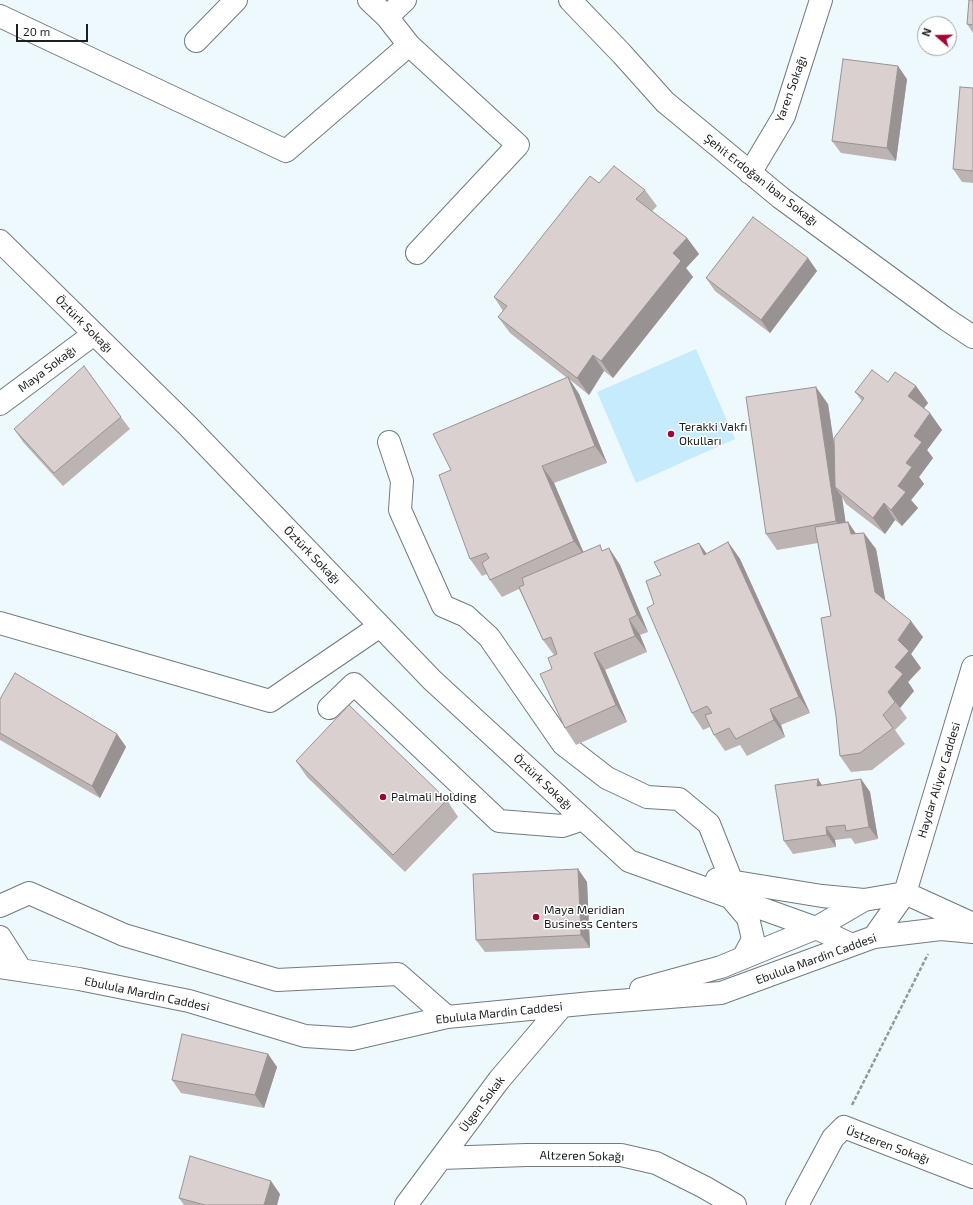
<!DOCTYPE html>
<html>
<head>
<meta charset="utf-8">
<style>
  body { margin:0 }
  #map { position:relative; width:973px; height:1205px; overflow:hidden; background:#eef9fd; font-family:"Exo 2",sans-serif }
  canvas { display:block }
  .north { position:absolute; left:917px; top:16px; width:40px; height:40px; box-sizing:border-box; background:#fff; border:1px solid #a4a5a6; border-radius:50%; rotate:290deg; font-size:11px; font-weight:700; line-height:16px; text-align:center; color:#1b1f20 }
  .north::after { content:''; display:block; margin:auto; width:14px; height:18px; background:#a30432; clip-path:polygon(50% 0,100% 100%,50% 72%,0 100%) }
  .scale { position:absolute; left:16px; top:24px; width:72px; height:18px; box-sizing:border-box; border:2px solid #1b1f20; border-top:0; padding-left:5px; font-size:12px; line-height:14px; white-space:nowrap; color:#1b1f20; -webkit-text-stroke:3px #fff; paint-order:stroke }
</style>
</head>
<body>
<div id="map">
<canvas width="973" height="1205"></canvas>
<div class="north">N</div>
<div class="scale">20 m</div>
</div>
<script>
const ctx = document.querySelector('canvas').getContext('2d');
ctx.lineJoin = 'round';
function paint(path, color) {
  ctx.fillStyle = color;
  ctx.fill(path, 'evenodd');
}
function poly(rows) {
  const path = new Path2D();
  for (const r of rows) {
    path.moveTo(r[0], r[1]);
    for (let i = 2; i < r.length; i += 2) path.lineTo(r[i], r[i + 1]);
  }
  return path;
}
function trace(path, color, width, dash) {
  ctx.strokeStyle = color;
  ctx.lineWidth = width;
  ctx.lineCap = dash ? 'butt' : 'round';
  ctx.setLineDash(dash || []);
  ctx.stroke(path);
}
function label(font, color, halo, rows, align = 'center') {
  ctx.font = font + ' "Exo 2",sans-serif';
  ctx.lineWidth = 3;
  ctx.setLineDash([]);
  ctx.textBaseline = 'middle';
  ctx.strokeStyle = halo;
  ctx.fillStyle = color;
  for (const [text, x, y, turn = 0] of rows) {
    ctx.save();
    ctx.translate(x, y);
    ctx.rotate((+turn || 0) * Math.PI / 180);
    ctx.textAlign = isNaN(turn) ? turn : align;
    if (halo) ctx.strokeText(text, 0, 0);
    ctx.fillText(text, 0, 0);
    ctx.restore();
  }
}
paint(poly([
  [696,349,735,439,636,483,597,392]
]), '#c6ebfd');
const minor = poly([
  [369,0,387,17],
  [570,0,622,54,665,102,781,198,946,319,973,337],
  [0,16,286,151,409,45,387,17,405,0],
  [196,41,236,0],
  [409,45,518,145,417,253],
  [750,173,784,116,821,0],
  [0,241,188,426,432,680,629,861,816,928,852,945],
  [0,404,94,334],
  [389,442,402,481,400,510,443,606,466,616,489,637,563,744,607,778,647,797,679,799,709,824,732,882],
  [0,623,270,701,380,626],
  [329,708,354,684,499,821,562,826,583,819],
  [717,879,822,896,864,900],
  [731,898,748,918,753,939,743,958],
  [0,906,29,893,124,935,277,980,398,974,447,1017],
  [0,937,21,970],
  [874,937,905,893,973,667],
  [0,967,79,979,189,1001,305,1036,352,1039,447,1017,592,1003,721,993,874,937,941,929,973,932],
  [641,989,721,967,816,928,864,900,905,893,973,924],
  [441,1158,526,1155,621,1155,656,1163,704,1187,735,1205],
  [406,1205,499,1080,562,1006],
  [797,1205,833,1138,844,1127,973,1177]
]);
trace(minor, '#727b7f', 24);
trace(poly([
  [852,1105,928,954]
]), '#91999c', 2.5, [4, 2]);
trace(minor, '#fff', 22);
paint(poly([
  [973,0,973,33,967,24],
  [907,79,896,161,841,153,832,141],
  [973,88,973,183,962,182,953,169],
  [599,183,645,190,657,206,652,211,687,238,699,254,686,268,693,277,613,378,604,371,589,395,569,379,579,394,607,463,554,483,583,553,604,550,609,548,620,565,648,632,640,635,647,652,605,670,627,722,576,745,565,728,552,669,554,655,543,640,519,589,502,597,490,580,487,574,482,576,470,559,451,470,567,378,510,333,498,317,503,311,494,297],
  [808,258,817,271,770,333,715,291,706,278],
  [888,382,916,386,928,403,924,408,942,430,927,450,933,458,919,477,924,484,911,500,918,508,902,526,895,520,885,534,846,504,842,497,845,522,848,522,856,534,876,549,885,600,923,637,911,654,921,668,908,682,914,691,900,708,907,718,895,730,905,744,872,770,851,772,840,756,831,616,818,543,777,550,766,534,828,404,835,449,862,401,855,392],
  [121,417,130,429,63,486,23,442,14,429],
  [728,542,740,559,810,713,781,725,785,737,747,756,740,745,725,751,714,735,710,727,703,730,692,713,654,604,661,575,699,543,707,554],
  [0,699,117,734,126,747,100,798,0,740],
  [296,761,447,800,458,817,405,872,307,777],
  [818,779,822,786,861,779,870,792,878,839,855,844,851,838,835,840,836,847,793,854,784,841],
  [578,869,587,882,590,948,485,952,476,940],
  [268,1054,277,1067,264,1108,181,1093,172,1080],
  [280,1194,277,1205,184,1205,179,1198]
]), '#bcb3b3');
paint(poly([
  [898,66,907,79,896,161,887,148],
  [687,238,699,254,686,268,693,277,613,378,601,361,673,253],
  [808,258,817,271,770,333,761,320],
  [593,355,604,371,589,395,577,378],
  [568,377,579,394,607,463,595,446],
  [916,386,928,403,920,413,908,396],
  [816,387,828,404,841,492,835,487,842,497,848,538,836,521],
  [930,413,942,430,927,450,933,458,919,477,924,484,911,500,918,508,902,526,891,510,898,486,906,463,914,436],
  [542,466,554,483,586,558,574,541],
  [884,503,895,520,885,534,873,518],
  [848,522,859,538,851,534],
  [864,533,876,549,887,609,875,592],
  [728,542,740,559,810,713,799,697],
  [699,543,711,560,704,555],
  [609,548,620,565,648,632,637,615],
  [629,619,640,635,647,652,635,636],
  [911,621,923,637,911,654,921,668,908,682,914,691,900,708,888,692,895,667,898,640],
  [594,653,605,670,627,722,616,705],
  [770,709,781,725,785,737,774,720],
  [117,734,126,747,100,798,92,786],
  [818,779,826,791,817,786],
  [861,779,870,792,878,839,869,827],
  [826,827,835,840,836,847,827,835],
  [578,869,587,882,590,948,581,935],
  [268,1054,277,1067,264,1108,255,1095],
  [271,1181,280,1194,277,1205,264,1205]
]), '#999292');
const building = poly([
  [969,0,973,0,973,25,967,24,969,0],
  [843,59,898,66,887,148,832,141,843,59],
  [960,87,973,88,973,171,953,169,960,87],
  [614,166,645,190,636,199,687,238,673,253,681,261,601,361,593,355,577,378,498,317,507,306,494,297,590,176,599,183,614,166],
  [753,217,808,258,761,320,706,278,753,217],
  [84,366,121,417,54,473,14,429,84,366],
  [872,370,888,382,895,372,916,386,908,396,930,413,914,436,922,442,906,463,912,467,898,486,906,492,891,510,884,503,873,518,835,487,834,438,864,398,855,392,872,370],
  [568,377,595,446,542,466,574,541,490,580,482,563,489,558,486,553,470,559,439,475,451,470,433,434,568,377],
  [816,387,836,521,766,534,746,397,816,387],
  [848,522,851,534,864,533,875,592,911,621,898,640,909,651,895,667,903,674,888,692,895,702,883,715,893,728,860,753,840,756,836,716,821,618,831,616,815,527,848,522],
  [728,542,799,697,770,709,774,720,736,739,729,728,714,735,705,715,712,713,707,706,692,713,647,608,654,604,646,581,661,575,654,562,699,543,704,555,728,542],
  [600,545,602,551,609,548,637,615,629,619,635,636,594,653,616,705,565,728,540,674,552,669,548,658,557,654,551,637,543,640,519,587,524,585,522,578,600,545],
  [15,673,117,734,92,786,0,733,0,699,15,673],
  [349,705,447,800,393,855,296,761,349,705],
  [818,779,817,786,861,779,869,827,846,831,845,825,826,827,827,835,784,841,775,785,818,779],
  [578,869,581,935,476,940,473,874,578,869],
  [182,1034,268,1054,255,1095,172,1080,182,1034],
  [190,1156,271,1181,264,1205,205,1205,179,1198,190,1156]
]);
paint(building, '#dbd0d0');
trace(building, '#999292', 1);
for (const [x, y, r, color] of [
  [671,434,4,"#a30432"],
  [383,797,4,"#a30432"],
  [536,917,4,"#a30432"]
]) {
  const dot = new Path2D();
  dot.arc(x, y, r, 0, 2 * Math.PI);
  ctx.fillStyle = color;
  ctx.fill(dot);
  trace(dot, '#fff', 1.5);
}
label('12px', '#1b1f20', '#fff', [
  ["Yaren Sokağı",791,89,-70],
  ["Şehit Erdoğan İban Sokağı",761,180,38],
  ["Öztürk Sokağı",84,324,45],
  ["Maya Sokağı",47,369,-37],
  ["Öztürk Sokağı",312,555,46],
  ["Haydar Aliyev Caddesi",939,780,-73],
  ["Öztürk Sokağı",543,782,43],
  ["Ebulula Mardin Caddesi",816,959,-20],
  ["Ebulula Mardin Caddesi",147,994,12],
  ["Ebulula Mardin Caddesi",499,1013,-6],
  ["Ülgen Sokak",482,1104,-53],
  ["Üstzeren Sokağı",888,1145,20],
  ["Altzeren Sokağı",582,1156,1]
]);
label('12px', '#1b1f20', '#fff', [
  ["Terakki Vakfı",679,427],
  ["Okulları",679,441],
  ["Palmali Holding",391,797],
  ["Maya Meridian",544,910],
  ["Business Centers",544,924]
], 'left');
</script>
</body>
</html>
